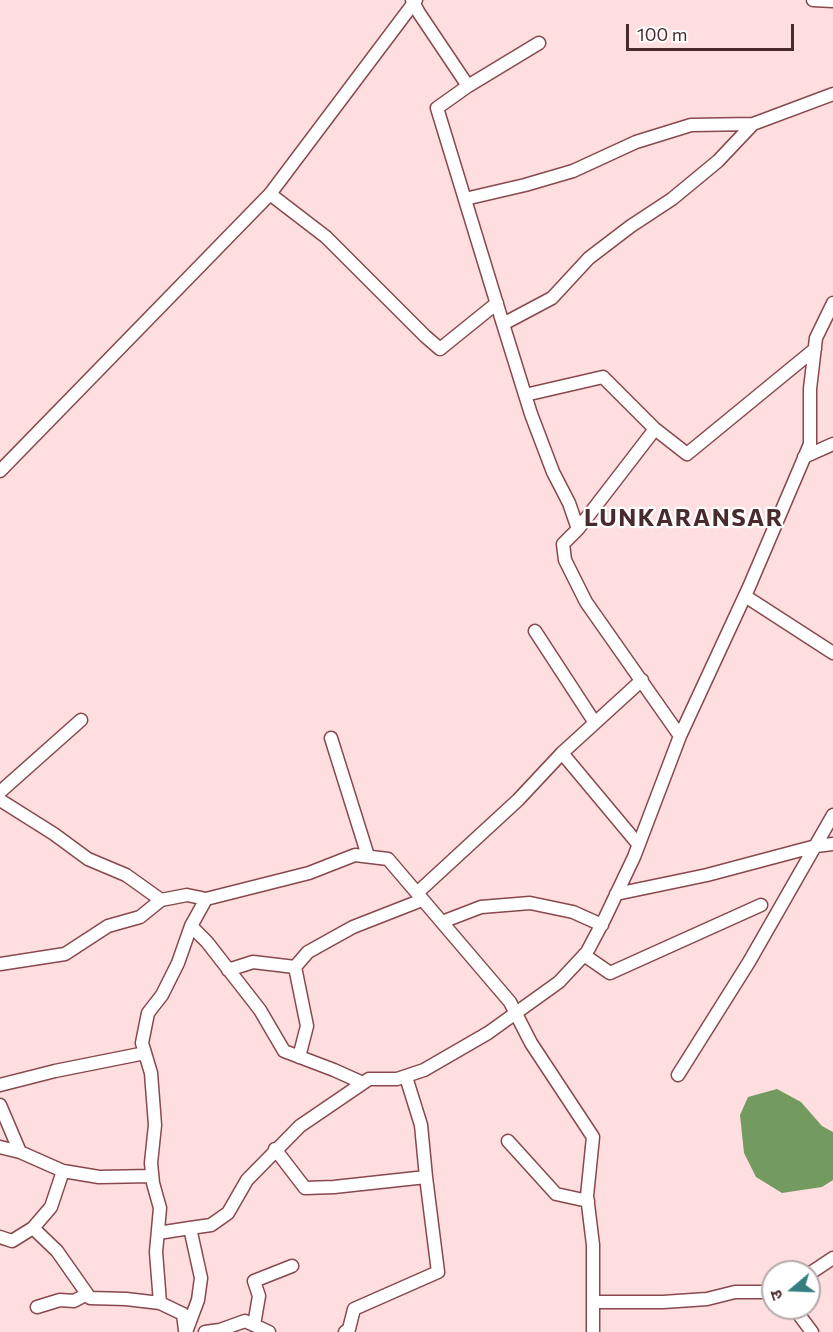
<!DOCTYPE html>
<html>
<head>
<meta charset="utf-8">
<style>
  body { margin:0 }
  #map { position:relative; width:833px; height:1332px; overflow:hidden; background:#fededf; font-family:Commissioner,"Noto Sans Devanagari",sans-serif }
  canvas { display:block }
  .north { position:absolute; left:761px; top:1260px; width:60px; height:60px; box-sizing:border-box; background:#fff; border:2px solid #b6aaab; border-radius:50%; rotate:251deg; font-size:16px; font-weight:700; line-height:24px; text-align:center; color:#492b2d }
  .north::after { content:''; display:block; margin:auto; width:21px; height:27px; background:#357e7f; clip-path:polygon(50% 0,100% 100%,50% 72%,0 100%) }
  .scale { position:absolute; left:626px; top:24px; width:168px; height:27px; box-sizing:border-box; border:3px solid #492b2d; border-top:0; padding-left:8px; font-size:18px; line-height:21px; white-space:nowrap; color:#492b2d; -webkit-text-stroke:4px #fff; paint-order:stroke }
</style>
</head>
<body>
<div id="map">
<canvas width="833" height="1332"></canvas>
<div class="north">उ</div>
<div class="scale">100 m</div>
</div>
<script>
const ctx = document.querySelector('canvas').getContext('2d');
ctx.lineJoin = 'round';
function paint(path, color) {
  ctx.fillStyle = color;
  ctx.fill(path, 'evenodd');
}
function poly(rows) {
  const path = new Path2D();
  for (const r of rows) {
    path.moveTo(r[0], r[1]);
    for (let i = 2; i < r.length; i += 2) path.lineTo(r[i], r[i + 1]);
  }
  return path;
}
function trace(path, color, width, dash) {
  ctx.strokeStyle = color;
  ctx.lineWidth = width;
  ctx.lineCap = dash ? 'butt' : 'round';
  ctx.setLineDash(dash || []);
  ctx.stroke(path);
}
function label(font, color, halo, rows, align = 'center') {
  ctx.font = font + ' Commissioner,sans-serif';
  ctx.lineWidth = 4.5;
  ctx.setLineDash([]);
  ctx.textBaseline = 'middle';
  ctx.strokeStyle = halo;
  ctx.fillStyle = color;
  for (const [text, x, y, turn = 0] of rows) {
    ctx.save();
    ctx.translate(x, y);
    ctx.rotate((+turn || 0) * Math.PI / 180);
    ctx.textAlign = isNaN(turn) ? turn : align;
    if (halo) ctx.strokeText(text, 0, 0);
    ctx.fillText(text, 0, 0);
    ctx.restore();
  }
}
paint(poly([
  [777,1089,801,1102,822,1126,833,1132,833,1180,822,1187,782,1193,756,1177,744,1153,740,1115,748,1097]
]), '#739b60');
const minor = poly([
  [412,0,419,13,468,86,437,108,503,324],
  [813,0,833,1],
  [468,86,539,43],
  [270,194,326,237,425,336,440,349,497,303],
  [465,199,525,185,573,171,636,142,691,125,753,124],
  [525,395,603,377,655,429,687,454,815,349],
  [804,457,833,444],
  [0,471,270,194,416,0],
  [578,529,655,429],
  [745,596,833,653],
  [535,631,595,723],
  [680,736,586,602,565,560,563,544,578,529,569,503,553,472,531,414,503,324,552,298,589,258,631,226,672,199,718,161,753,124,833,94],
  [331,738,368,856],
  [0,792,81,720],
  [0,800,54,834,88,859,126,875,161,900,187,895,206,899],
  [638,844,562,753,642,680],
  [417,893,518,800,562,753],
  [616,894,707,875,816,846,833,844],
  [442,922,481,907,530,903,573,912,602,925],
  [191,926,207,942,260,1010,284,1051,334,1070,363,1083],
  [584,955,610,973,761,905],
  [0,964,65,954,108,926,140,917,161,900],
  [295,967,308,952,353,927,422,900],
  [228,970,253,962,295,967,307,1026,299,1057],
  [678,1075,749,962,833,815],
  [406,1077,421,1125,426,1177],
  [0,1085,55,1071,145,1053],
  [0,1105,20,1152,63,1171,99,1177,152,1176],
  [508,1141,556,1194,588,1201],
  [0,1147,20,1152],
  [275,1149,305,1188,334,1187,426,1177,438,1272,354,1309,349,1329,345,1332],
  [63,1171,51,1207,33,1228,57,1251,90,1298,126,1299,160,1303],
  [158,1233,190,1228],
  [0,1237,12,1241,33,1228],
  [809,1274,833,1258],
  [593,1302,663,1302,707,1299,735,1292,773,1292],
  [37,1307,60,1300,74,1301,87,1294],
  [794,1308,812,1332],
  [254,1325,259,1296,254,1281,292,1266],
  [185,1330,183,1314,160,1303,156,1252,160,1208,153,1183,151,1163,155,1125,151,1073,142,1043,148,1013,162,995,178,963,191,926,206,899,309,873,355,855,388,859,510,1002,531,1043,593,1137,587,1196,593,1245,593,1332],
  [186,1332,198,1300,201,1278,190,1228,211,1225,228,1213,247,1180,300,1126,369,1079,397,1079,424,1070,488,1033,559,982,587,952,605,918,634,857,680,736,749,587,810,444,810,389,816,338,833,303],
  [205,1332,220,1330,245,1321,269,1332]
]);
trace(minor, '#88484d', 15);
trace(minor, '#fff', 12);
ctx.letterSpacing = '1.5px';
label('bold 24px', '#492b2d', '#fff', [
  ["LUNKARANSAR",684,518]
]);
ctx.letterSpacing = '0px';
</script>
</body>
</html>
